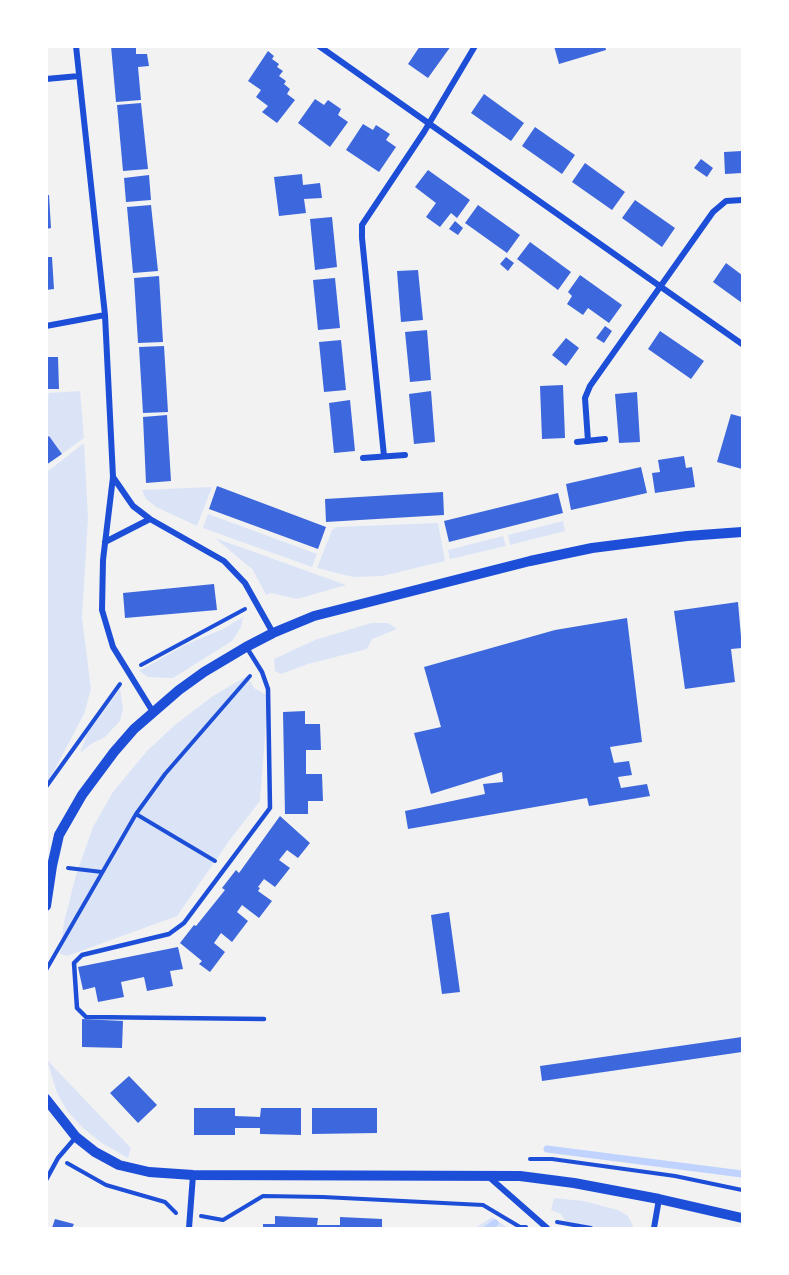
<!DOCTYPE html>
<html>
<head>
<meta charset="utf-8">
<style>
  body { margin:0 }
  #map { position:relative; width:789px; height:1275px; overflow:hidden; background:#f2f2f2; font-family:"Alegreya Sans",sans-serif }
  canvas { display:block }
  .frame { position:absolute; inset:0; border:48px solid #fff; pointer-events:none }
</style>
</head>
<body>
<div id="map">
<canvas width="789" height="1275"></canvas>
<div class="frame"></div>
</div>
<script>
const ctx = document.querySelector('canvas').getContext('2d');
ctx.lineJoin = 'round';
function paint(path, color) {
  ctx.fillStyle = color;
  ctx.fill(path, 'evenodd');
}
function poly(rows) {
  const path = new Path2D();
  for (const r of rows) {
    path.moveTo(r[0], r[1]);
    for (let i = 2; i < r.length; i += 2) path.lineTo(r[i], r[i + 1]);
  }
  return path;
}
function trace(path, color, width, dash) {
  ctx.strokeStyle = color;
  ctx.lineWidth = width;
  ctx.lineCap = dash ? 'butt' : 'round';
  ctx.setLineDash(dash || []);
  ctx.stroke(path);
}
paint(poly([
  [80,391,84,438,62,454,47,433,46,397,49,396,48,393],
  [84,443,88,518,82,617,91,689,84,714,46,786,46,685,48,677,46,671,47,472],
  [212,487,197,526,156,507,146,499,142,490],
  [208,514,317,554,312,567,203,528],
  [563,521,565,531,510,545,508,535],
  [438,523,445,561,382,576,353,577,317,568,332,530,336,527],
  [503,536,506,546,450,559,448,550],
  [215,538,346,585,297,599,271,593,266,595,253,570],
  [243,617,241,627,232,641,173,678,148,677,139,671,185,645,223,629],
  [371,623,388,623,397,629,372,639,367,649,308,664,281,674,275,671,274,659,315,640],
  [247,676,254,688,268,696,260,801,229,841,177,916,67,956,60,954,64,922,76,875,93,827,113,792,147,751,176,724,213,696],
  [120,689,123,709,120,721,105,737,91,744,80,753,87,734],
  [47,1060,131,1148,128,1158,102,1143,84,1129,68,1112,57,1093],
  [554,1198,583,1201,618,1210,628,1216,634,1228,570,1228,561,1214,551,1210],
  [492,1217,508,1228,475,1228]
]), '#dbe4f7');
trace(poly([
  [547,1149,742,1174],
  [488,1228,495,1223]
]), '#bfd3fe', 7);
paint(poly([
  [111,46,136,46,136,54,147,54,149,66,138,67,141,100,116,102],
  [420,46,451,46,428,78,408,64],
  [554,46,605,46,606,50,559,64],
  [268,51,274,56,272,59,279,64,277,67,283,71,279,76,286,81,284,84,290,89,287,94,295,100,277,123,262,112,268,106,256,97,261,90,248,81],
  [484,94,524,123,511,141,471,113],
  [315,99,324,105,328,100,341,109,338,115,348,122,330,147,298,123],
  [141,103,148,169,123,171,117,105],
  [363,124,373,130,376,125,390,134,386,140,396,147,379,172,346,150],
  [535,127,575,155,562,174,522,146],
  [742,151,742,173,725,174,724,152],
  [701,159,713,168,707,177,694,168],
  [585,163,625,192,612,210,572,182],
  [428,170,470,200,457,218,451,213,440,227,426,217,436,203,415,187],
  [302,174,303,185,320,183,322,198,304,199,306,213,279,216,274,177],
  [149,175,151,200,126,202,124,178],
  [46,195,49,195,51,228,46,229],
  [635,200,675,228,662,247,622,218],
  [151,205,158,271,133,273,127,207],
  [478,205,520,235,507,253,465,223],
  [332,217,337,267,315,270,310,219],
  [455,221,463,228,458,235,449,229],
  [530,242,571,272,558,290,517,259],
  [46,257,52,257,54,289,46,290],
  [506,257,514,263,508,271,500,264],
  [726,263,742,275,742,303,713,282],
  [418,270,423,320,401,322,397,271],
  [580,275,622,305,609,323,588,308,583,315,567,304,572,296,568,292],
  [159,276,163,342,138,343,134,278],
  [335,278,340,328,318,330,313,280],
  [605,326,612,331,604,343,596,338],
  [427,330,431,380,410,382,405,332],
  [660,331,704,361,691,379,648,349],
  [566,338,579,348,566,366,552,355],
  [341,340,346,390,324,392,319,342],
  [164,346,168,412,143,413,139,347],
  [46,357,58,357,59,389,46,389],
  [563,385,565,438,542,439,540,386],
  [431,391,435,442,414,444,409,394],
  [637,392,640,442,619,443,615,394],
  [350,400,355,451,334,453,329,403],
  [731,414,742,417,742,469,717,462],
  [167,415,171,481,146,483,143,417],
  [49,436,62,454,46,465,46,438],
  [684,456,686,468,692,467,695,487,655,493,652,473,660,472,658,460],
  [641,467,647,493,571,510,566,484],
  [217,486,326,527,318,549,209,509],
  [443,492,444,515,326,522,325,499],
  [558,493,563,513,449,542,444,521],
  [214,584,217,610,125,618,123,593],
  [738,602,742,648,731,649,735,682,685,689,674,611],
  [627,618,642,742,610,747,614,763,629,761,632,775,618,777,621,788,647,784,650,796,589,806,587,798,408,829,405,811,485,794,483,784,503,782,502,772,431,794,414,733,441,727,424,667,555,630],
  [305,711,305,724,320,724,321,750,306,750,306,774,322,774,323,801,308,801,308,814,285,814,283,712],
  [280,816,310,843,298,858,287,850,279,860,290,868,275,887,264,879,258,887,260,888,258,891,272,901,259,918,242,905,237,912,248,921,232,942,221,933,214,943,225,952,210,972,199,964,202,961,180,943,194,925,196,926,225,890,222,888,236,870,239,873],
  [449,912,460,992,442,994,431,915],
  [178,947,183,969,170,971,173,986,147,991,144,977,121,982,124,997,98,1002,95,987,83,990,78,967],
  [82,1019,123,1021,122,1048,82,1047],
  [742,1037,742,1052,542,1081,540,1066],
  [129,1076,157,1105,138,1123,110,1093],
  [194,1108,235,1108,235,1116,260,1117,261,1108,301,1108,301,1135,260,1134,260,1128,235,1128,235,1135,194,1135],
  [312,1108,377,1108,377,1133,312,1134],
  [275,1216,318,1218,317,1225,340,1225,340,1217,382,1219,382,1228,263,1228,263,1224,275,1224],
  [55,1219,74,1224,72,1228,52,1228]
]), '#3d67dc');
trace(poly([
  [141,665,245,609],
  [46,787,120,684],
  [136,814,215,861],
  [68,868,102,872],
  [46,970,136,814,165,774,250,676],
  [530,1159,552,1159,675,1176,742,1190],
  [67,1163,106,1185,165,1202,176,1213],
  [201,1216,223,1220,263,1196,323,1197,483,1205,520,1227,526,1227],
  [557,1222,591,1228]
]), '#1d4ed8', 4);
trace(poly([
  [247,648,262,672,268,689,270,808,184,923,169,934,82,955,74,963,77,1008,86,1017,264,1019],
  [46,1180,58,1158,76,1137]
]), '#1d4ed8', 4.5);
trace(poly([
  [76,46,105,315,113,477,103,560,102,610,113,647,153,712],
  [319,46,742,344],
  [46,79,79,76],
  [46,326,105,315],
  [588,441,585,398,590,386,713,212,726,201,742,200],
  [577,442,605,439],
  [384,456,362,238,362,225,424,132,475,46],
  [363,458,405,455],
  [113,477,133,506,150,519,224,561,245,583,273,633],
  [105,542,150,519],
  [489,1177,547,1228],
  [189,1228,193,1175],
  [654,1228,659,1199]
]), '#1d4ed8', 6);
trace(poly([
  [46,906,52,866,59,835,82,795,114,752,134,729,179,690,204,672,246,647,273,633,314,616,530,561,592,548,687,536,742,532],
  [46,1099,76,1137,95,1152,119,1165,149,1172,193,1175,520,1176,574,1183,659,1199,742,1218]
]), '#1d4ed8', 10);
</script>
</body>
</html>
